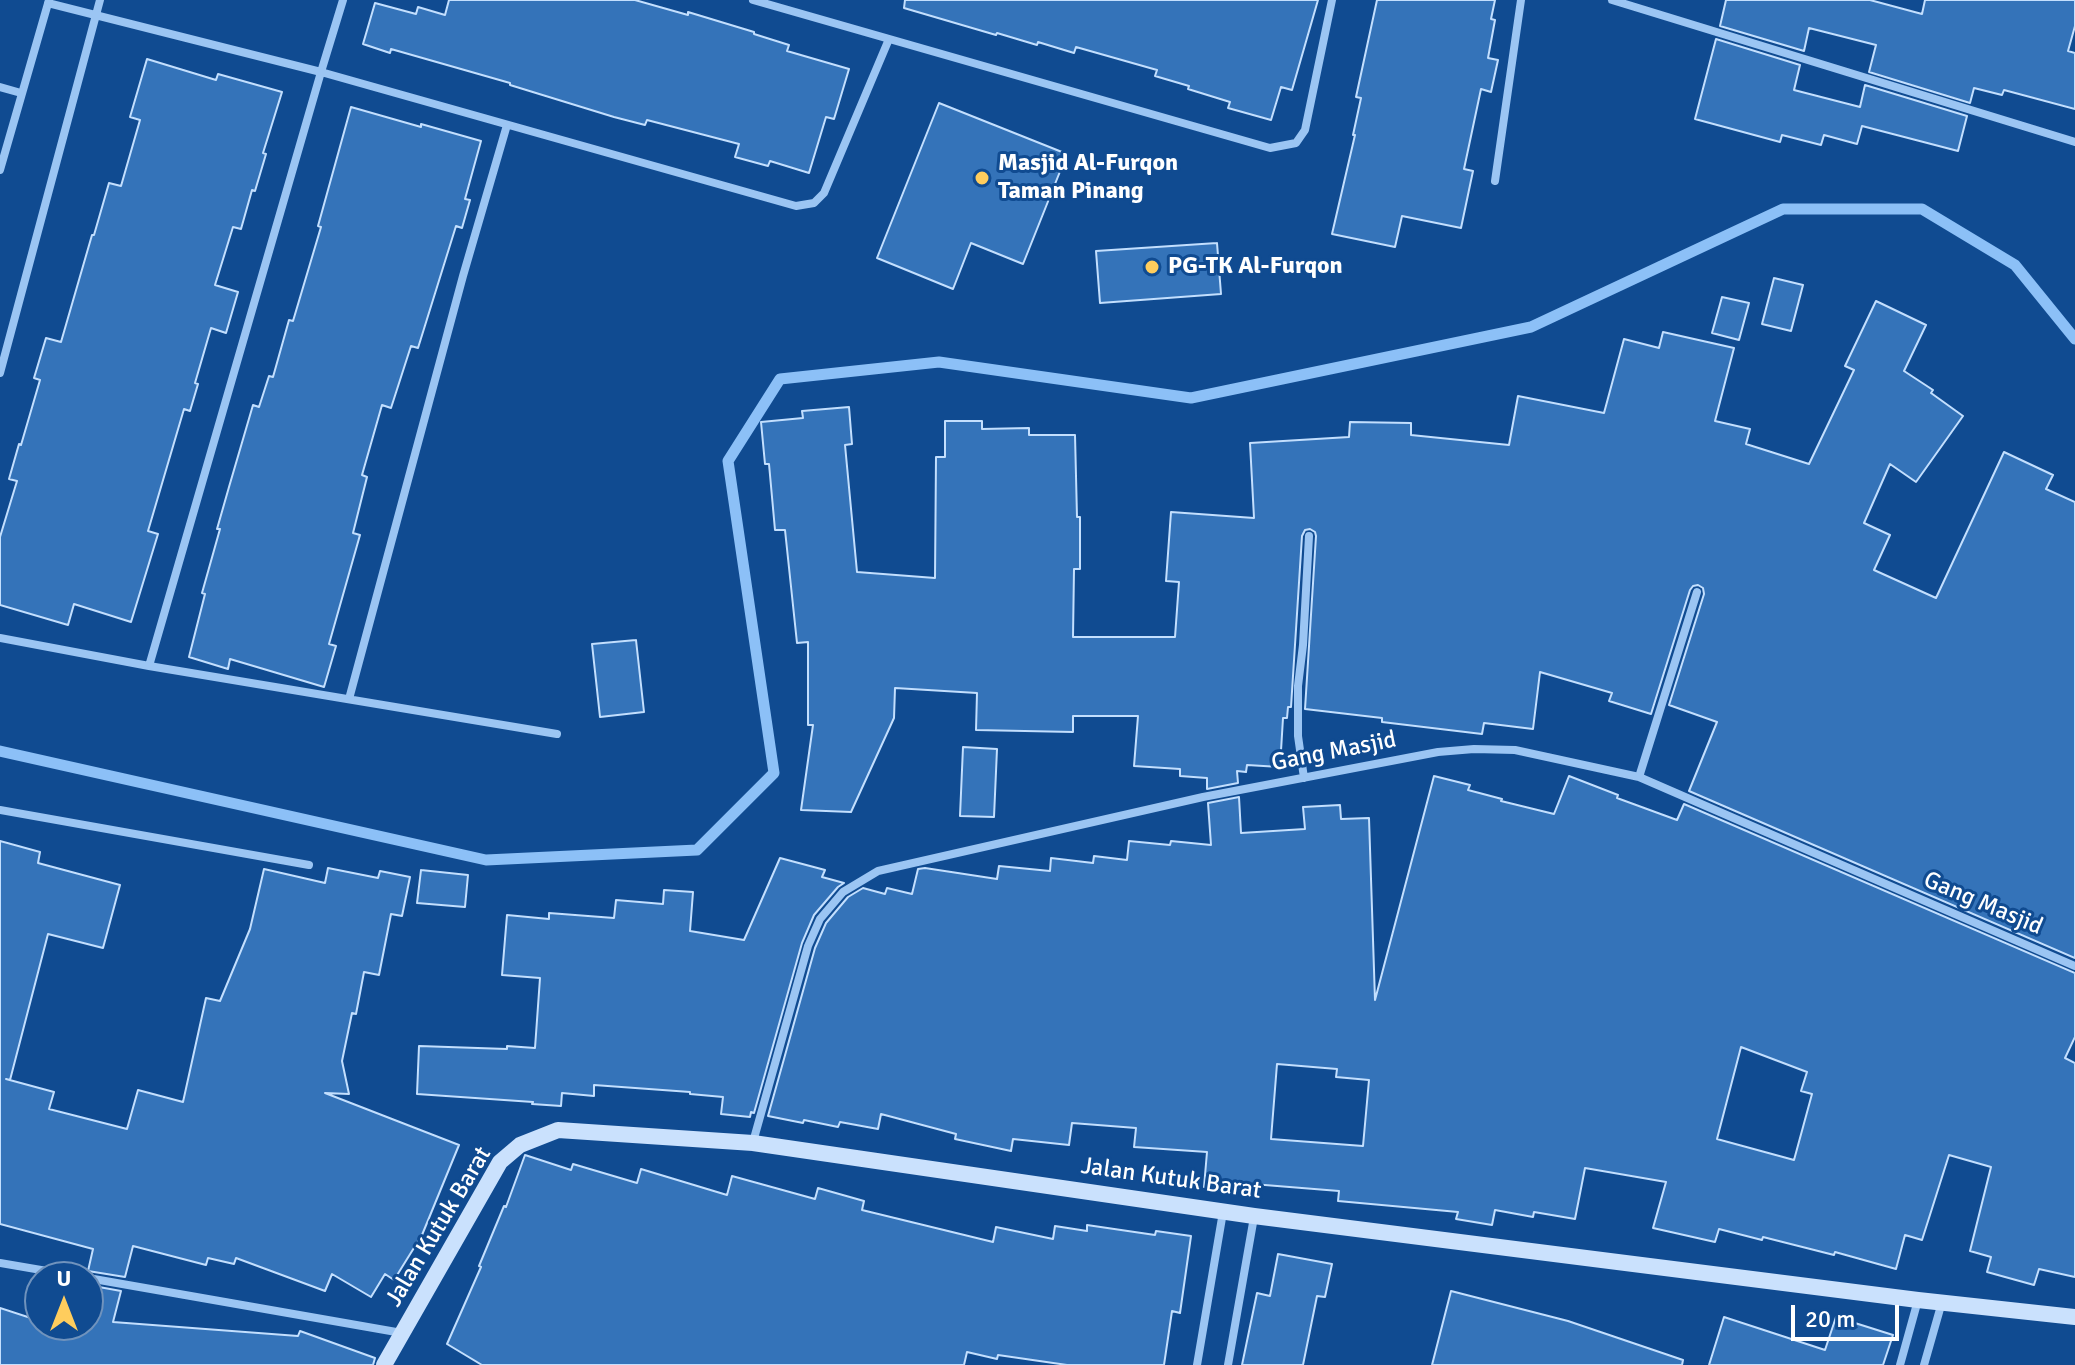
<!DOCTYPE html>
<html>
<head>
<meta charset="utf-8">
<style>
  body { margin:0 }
  #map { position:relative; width:2075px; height:1365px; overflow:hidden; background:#104b91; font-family:Signika,sans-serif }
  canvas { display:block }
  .north { position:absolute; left:24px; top:1261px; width:80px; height:80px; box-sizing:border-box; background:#104b91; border:2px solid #7093bd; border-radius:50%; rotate:0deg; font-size:22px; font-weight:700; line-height:32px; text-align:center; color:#fff }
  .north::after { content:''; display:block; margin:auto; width:28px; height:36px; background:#ffcd5d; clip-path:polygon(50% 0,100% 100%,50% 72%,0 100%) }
  .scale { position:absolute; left:1791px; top:1305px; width:108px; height:36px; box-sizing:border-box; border:4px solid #fff; border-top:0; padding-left:10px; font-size:24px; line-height:28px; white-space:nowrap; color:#fff; -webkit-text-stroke:6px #104b91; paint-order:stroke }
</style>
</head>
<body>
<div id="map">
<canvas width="2075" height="1365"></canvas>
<div class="north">U</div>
<div class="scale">20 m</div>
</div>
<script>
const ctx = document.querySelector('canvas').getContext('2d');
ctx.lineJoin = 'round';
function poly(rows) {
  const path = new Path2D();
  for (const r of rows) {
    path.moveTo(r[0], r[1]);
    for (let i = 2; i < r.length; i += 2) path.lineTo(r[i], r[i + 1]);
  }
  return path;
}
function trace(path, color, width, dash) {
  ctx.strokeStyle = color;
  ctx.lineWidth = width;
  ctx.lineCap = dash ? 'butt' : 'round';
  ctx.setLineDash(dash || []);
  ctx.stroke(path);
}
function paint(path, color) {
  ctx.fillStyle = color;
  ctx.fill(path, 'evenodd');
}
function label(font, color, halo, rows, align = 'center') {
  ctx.font = font + ' Signika,sans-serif';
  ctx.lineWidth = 6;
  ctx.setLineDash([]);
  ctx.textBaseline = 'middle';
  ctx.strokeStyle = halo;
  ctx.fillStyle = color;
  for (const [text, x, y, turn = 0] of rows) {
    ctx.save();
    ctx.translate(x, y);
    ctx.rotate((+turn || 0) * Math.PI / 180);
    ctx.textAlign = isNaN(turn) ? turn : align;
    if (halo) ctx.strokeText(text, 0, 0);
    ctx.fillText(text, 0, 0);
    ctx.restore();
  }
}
trace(poly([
  [0,751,486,860,697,850,774,773,728,461,780,379,939,362,1191,398,1531,327,1783,209,1922,209,2015,265,2075,339]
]), '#8cc0f7', 11);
const building = poly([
  [449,0,635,0,688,15,688,12,754,32,754,34,789,45,787,51,849,69,834,119,826,117,809,173,770,161,768,166,735,157,739,144,647,120,645,125,614,117,510,85,510,83,391,49,390,53,363,44,375,3,416,14,418,7,445,15,449,0],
  [905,0,1318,0,1292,90,1281,87,1271,120,1228,108,1230,102,1188,89,1189,86,1155,76,1157,70,1076,47,1074,53,1038,42,1037,45,997,33,996,35,904,8,905,0],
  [1377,0,1495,0,1491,19,1495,20,1488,58,1498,60,1491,92,1481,89,1464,169,1473,171,1461,228,1402,216,1395,247,1332,234,1355,135,1353,135,1361,98,1356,97,1377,0],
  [1726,0,1870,0,1922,14,1925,0,2075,0,2075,26,2068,51,2075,53,2075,109,2004,90,2002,95,1974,88,1970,103,1869,72,1876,45,1809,28,1804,51,1720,26,1726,0],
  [1716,39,1800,65,1794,90,1860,107,1865,85,1967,116,1958,151,1862,126,1857,144,1824,135,1821,145,1782,135,1780,142,1695,119,1716,39],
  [147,59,216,80,218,74,282,92,263,153,266,154,255,191,252,190,241,229,233,227,215,285,238,292,226,333,211,328,195,383,198,384,190,411,184,409,148,531,158,534,131,622,74,604,68,625,0,605,0,537,17,481,9,479,19,444,21,445,40,380,34,378,46,338,61,342,92,235,94,235,109,183,121,186,140,120,130,117,147,59],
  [939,103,1067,154,1023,264,971,243,953,289,877,258,939,103],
  [351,107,421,127,421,124,481,141,465,199,470,200,462,228,456,226,418,348,411,346,391,408,382,405,362,475,367,477,353,533,360,535,329,644,336,646,324,687,230,659,228,669,189,657,205,594,202,593,220,529,217,529,229,487,253,405,259,407,269,376,273,377,289,320,293,321,321,227,318,226,351,107],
  [1217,243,1221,294,1100,303,1096,251,1217,243],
  [1774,278,1803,285,1791,331,1762,324,1774,278],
  [1722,297,1749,303,1739,340,1712,333,1722,297],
  [1876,301,1926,325,1904,371,1933,390,1931,393,1963,416,1916,482,1890,464,1864,523,1890,535,1874,570,1936,598,2004,452,2053,475,2046,489,2075,502,2075,958,1689,791,1717,722,1669,705,1704,594,1703,588,1698,585,1693,586,1690,590,1651,714,1609,701,1612,693,1540,672,1533,729,1484,723,1482,734,1382,722,1382,718,1305,709,1316,536,1315,532,1310,529,1305,530,1302,536,1291,707,1288,707,1287,718,1283,718,1280,767,1247,765,1246,772,1237,771,1238,783,1207,789,1207,778,1180,776,1180,769,1134,766,1138,716,1073,716,1073,732,976,730,977,693,895,688,894,718,851,812,801,810,813,725,808,725,808,642,797,643,785,530,775,530,769,464,765,464,761,422,803,418,802,411,849,407,852,444,845,445,857,572,935,578,936,457,945,457,945,421,982,421,982,429,1029,428,1029,435,1075,435,1077,517,1080,517,1080,569,1074,569,1073,637,1175,637,1179,582,1166,581,1171,512,1254,518,1250,443,1349,437,1350,422,1411,423,1411,435,1509,445,1518,396,1604,413,1624,339,1659,348,1663,332,1734,348,1715,421,1750,429,1746,444,1809,464,1854,370,1845,366,1876,301],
  [636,640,644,712,600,717,592,644,636,640],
  [963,747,997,749,994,817,960,816,963,747],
  [1434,776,1470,785,1468,790,1502,799,1501,801,1554,814,1569,776,1618,795,1617,798,1677,820,1684,804,2075,973,2075,1037,2065,1058,2075,1063,2075,1277,2039,1269,2034,1285,1987,1272,1991,1257,1970,1251,1991,1167,1949,1155,1922,1240,1905,1235,1896,1269,1835,1252,1834,1255,1763,1237,1762,1240,1719,1229,1715,1242,1653,1228,1666,1182,1585,1168,1575,1219,1534,1212,1533,1217,1495,1210,1492,1225,1456,1219,1458,1212,1338,1201,1339,1191,1240,1183,1239,1190,1204,1187,1207,1152,1134,1147,1136,1128,1072,1123,1069,1145,1013,1139,1011,1151,955,1139,956,1134,881,1114,878,1129,840,1122,838,1127,804,1120,803,1123,768,1116,815,948,826,923,848,897,863,888,885,894,887,888,912,894,918,869,925,868,997,879,999,866,1050,871,1051,858,1093,863,1094,856,1127,860,1129,841,1170,845,1171,841,1211,845,1208,803,1239,797,1241,833,1305,829,1303,807,1340,805,1341,819,1369,818,1375,1000,1434,776],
  [1741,1047,1807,1072,1801,1091,1812,1094,1794,1160,1717,1139,1741,1047],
  [1277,1064,1337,1069,1336,1077,1369,1080,1363,1146,1271,1139,1277,1064],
  [0,841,40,852,38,863,120,885,103,948,48,934,10,1080,6,1079,54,1092,49,1109,127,1129,138,1090,183,1102,206,998,220,1001,250,929,264,869,325,883,328,868,378,878,380,871,410,877,402,916,391,914,379,975,364,972,356,1014,352,1013,342,1061,349,1094,325,1093,459,1145,422,1235,394,1280,385,1274,371,1297,332,1274,325,1291,236,1258,234,1264,208,1258,206,1265,133,1246,125,1277,88,1271,93,1249,0,1224,0,841],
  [780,858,825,870,822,877,844,883,838,887,814,915,802,943,754,1113,751,1112,750,1117,721,1114,723,1097,690,1094,690,1092,594,1085,594,1096,562,1093,561,1106,532,1104,533,1102,417,1094,419,1046,507,1049,507,1046,535,1048,540,978,502,975,507,915,549,919,549,913,614,918,616,900,663,904,664,890,693,892,690,931,744,940,780,858],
  [421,870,468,875,465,907,417,903,421,870],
  [525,1155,571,1170,573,1164,637,1183,641,1169,727,1195,732,1176,815,1199,818,1188,864,1201,862,1210,993,1242,996,1227,1053,1239,1055,1226,1087,1231,1087,1225,1155,1235,1156,1231,1191,1236,1180,1313,1172,1311,1164,1365,1067,1365,998,1355,997,1359,967,1352,964,1365,482,1365,447,1344,481,1267,479,1266,504,1206,506,1207,525,1155],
  [1278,1254,1332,1264,1325,1297,1317,1296,1303,1365,1242,1365,1257,1293,1270,1296,1278,1254],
  [88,1285,121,1291,113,1322,298,1336,300,1331,375,1358,373,1365,0,1365,0,1308,40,1321,40,1325,88,1325,88,1285],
  [1451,1291,1568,1321,1683,1360,1682,1365,1432,1365,1451,1291],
  [1724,1317,1825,1350,1836,1317,1893,1335,1883,1365,1709,1365,1724,1317]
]);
paint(building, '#3473b9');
trace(building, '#c3dffe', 2);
trace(poly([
  [753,0,1270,148,1296,143,1305,130,1332,0],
  [1612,0,2075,142],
  [48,3,321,72,796,206,814,203,824,193,889,39],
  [0,87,21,93],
  [0,170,49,0],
  [1495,181,1521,0],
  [0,373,100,0],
  [0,638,149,666,557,734],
  [149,666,321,72,343,0],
  [349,699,463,276,507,125],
  [1639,777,1697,592],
  [1304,778,1298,736,1298,686,1303,645,1309,536],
  [0,810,309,865],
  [753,1142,808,946,820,919,843,892,878,871,1203,797,1438,752,1474,749,1515,750,1639,777,2075,966],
  [0,1263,82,1277],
  [88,1278,402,1333],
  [1197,1365,1223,1212],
  [1228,1365,1254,1217],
  [1900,1365,1918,1300],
  [1924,1365,1942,1302]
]), '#9bc5f3', 8);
trace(poly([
  [384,1365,500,1162,520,1145,558,1130,753,1143,1254,1216,1918,1300,2075,1317]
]), '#cae1fd', 16);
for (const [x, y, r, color] of [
  [982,178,8,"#ffcd5d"],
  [1152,267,8,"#ffcd5d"]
]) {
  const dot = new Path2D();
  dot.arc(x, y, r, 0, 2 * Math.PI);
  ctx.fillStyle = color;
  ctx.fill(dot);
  trace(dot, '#104b91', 3);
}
label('bold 24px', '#fff', '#104b91', [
  ["Masjid Al-Furqon",998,164],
  ["Taman Pinang",998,192],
  ["PG-TK Al-Furqon",1168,267]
], 'left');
label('24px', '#fff', '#104b91', [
  ["Gang Masjid",1334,752,-11],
  ["Gang Masjid",1983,904,23],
  ["Jalan Kutuk Barat",1171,1179,8],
  ["Jalan Kutuk Barat",439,1227,-59]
]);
</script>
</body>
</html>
